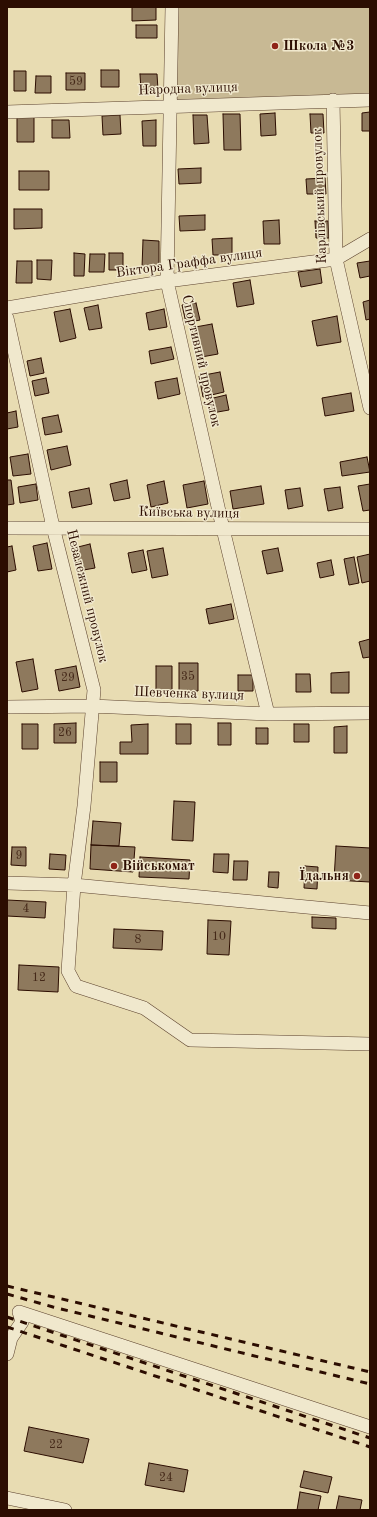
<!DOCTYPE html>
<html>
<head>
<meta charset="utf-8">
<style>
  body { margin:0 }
  #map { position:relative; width:377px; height:1517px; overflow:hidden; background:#e8dcb2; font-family:"Old Standard TT",serif }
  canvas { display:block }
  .frame { position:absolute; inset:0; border:8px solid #2c0d01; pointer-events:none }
</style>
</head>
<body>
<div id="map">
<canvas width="377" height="1517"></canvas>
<div class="frame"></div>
</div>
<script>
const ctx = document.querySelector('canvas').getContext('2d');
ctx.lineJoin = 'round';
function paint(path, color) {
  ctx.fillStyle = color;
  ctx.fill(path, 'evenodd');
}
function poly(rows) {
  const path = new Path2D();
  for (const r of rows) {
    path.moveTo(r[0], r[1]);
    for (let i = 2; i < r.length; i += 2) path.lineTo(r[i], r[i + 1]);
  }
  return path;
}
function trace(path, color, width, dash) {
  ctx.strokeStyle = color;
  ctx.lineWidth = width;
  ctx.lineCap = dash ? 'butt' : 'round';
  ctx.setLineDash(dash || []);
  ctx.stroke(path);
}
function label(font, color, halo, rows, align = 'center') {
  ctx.font = font + ' "Old Standard TT",serif';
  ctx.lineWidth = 3;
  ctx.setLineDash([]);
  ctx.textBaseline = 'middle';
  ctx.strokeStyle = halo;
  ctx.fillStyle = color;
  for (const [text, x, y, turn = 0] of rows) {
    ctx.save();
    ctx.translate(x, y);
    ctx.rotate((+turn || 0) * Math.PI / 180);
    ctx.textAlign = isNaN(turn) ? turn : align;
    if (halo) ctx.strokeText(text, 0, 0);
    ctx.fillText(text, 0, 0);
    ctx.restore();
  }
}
paint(poly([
  [172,7,370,7,370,100,170,106]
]), '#c8b994');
const building = poly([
  [132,7,156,7,156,20,132,21,132,7],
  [136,25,157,25,157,38,136,38,136,25],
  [101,70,119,70,119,87,101,87,101,70],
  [14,71,26,71,26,91,14,91,14,71],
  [66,73,85,73,85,90,66,90,66,73],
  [140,74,157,74,158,90,141,91,140,74],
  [36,76,51,76,51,93,35,93,36,76],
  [370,112,370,131,362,131,362,113,370,112],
  [275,113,276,135,261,136,260,114,275,113],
  [223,114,240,114,241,150,224,150,223,114],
  [310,114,323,114,324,133,311,133,310,114],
  [120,115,121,134,103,135,102,116,120,115],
  [193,115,207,115,209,143,194,144,193,115],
  [17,117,34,117,34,142,17,142,17,117],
  [52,120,69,120,70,138,52,138,52,120],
  [156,120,156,146,143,146,142,121,156,120],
  [201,168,201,183,179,184,178,169,201,168],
  [19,171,49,171,49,190,19,190,19,171],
  [325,178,326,194,307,194,306,179,325,178],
  [14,209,42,209,42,228,14,229,14,209],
  [205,215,205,230,180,231,179,216,205,215],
  [279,220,280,244,264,244,263,221,279,220],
  [315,221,328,221,329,238,316,238,315,221],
  [232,238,232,255,213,255,212,239,232,238],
  [143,240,159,241,159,268,142,268,143,240],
  [74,253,85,254,84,276,74,276,74,253],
  [109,253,123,253,123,270,109,270,109,253],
  [90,254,105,254,104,272,89,272,90,254],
  [37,260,52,260,51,280,37,279,37,260],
  [17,261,32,261,32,283,16,283,17,261],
  [370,261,370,276,360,278,357,263,370,261],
  [320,269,322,283,301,287,298,272,320,269],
  [250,280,254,304,237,307,233,283,250,280],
  [370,300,370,319,366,320,363,302,370,300],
  [196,303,200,320,186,323,182,305,196,303],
  [98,305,102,328,89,330,84,308,98,305],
  [70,309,76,338,60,342,54,312,70,309],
  [164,309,167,327,149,330,146,313,164,309],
  [337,316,341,342,317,346,312,321,337,316],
  [212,324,218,354,196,358,190,328,212,324],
  [171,347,174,359,151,364,149,351,171,347],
  [41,358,44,373,30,376,27,361,41,358],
  [220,372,224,392,203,397,199,376,220,372],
  [46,378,49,393,35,396,32,381,46,378],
  [177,378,180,394,158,399,155,382,177,378],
  [351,393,354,411,325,416,322,398,351,393],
  [226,395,229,410,212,413,209,399,226,395],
  [16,411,18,427,7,429,7,413,16,411],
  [58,415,62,432,45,435,42,418,58,415],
  [67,446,71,465,51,470,47,450,67,446],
  [28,454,31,474,13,476,10,457,28,454],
  [367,457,370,472,342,476,340,462,367,457],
  [7,480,11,480,14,504,7,505,7,480],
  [127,480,130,498,114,501,110,484,127,480],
  [164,481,168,503,151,507,147,485,164,481],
  [204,481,208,504,187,508,183,485,204,481],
  [36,484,38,500,20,503,18,487,36,484],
  [370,484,370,510,363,511,358,486,370,484],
  [261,486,264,504,233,509,230,491,261,486],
  [340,487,343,508,328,511,324,489,340,487],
  [89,488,92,504,72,508,69,492,89,488],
  [300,488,303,506,288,509,285,490,300,488],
  [47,543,52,569,38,571,33,546,47,543],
  [90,544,95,568,78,571,74,548,90,544],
  [12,546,16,570,7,572,7,547,12,546],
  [163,548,168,575,152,578,147,551,163,548],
  [278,548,283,571,267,574,262,551,278,548],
  [143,550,147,570,132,573,128,553,143,550],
  [370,554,370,581,362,583,357,557,370,554],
  [354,557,359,583,349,585,344,559,354,557],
  [331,560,334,575,320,578,317,563,331,560],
  [231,604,234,619,209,624,206,609,231,604],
  [370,639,370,657,363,658,359,642,370,639],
  [33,659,38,689,22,692,16,662,33,659],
  [179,663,198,663,198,691,179,691,179,663],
  [76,666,80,687,59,691,55,670,76,666],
  [156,666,172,666,172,693,156,693,156,666],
  [349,672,349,693,331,693,331,673,349,672],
  [296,674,310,674,311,692,296,692,296,674],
  [238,675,253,675,253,691,238,691,238,675],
  [76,723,76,743,54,743,54,724,76,723],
  [218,723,231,723,231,745,218,745,218,723],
  [22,724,38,724,38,749,22,749,22,724],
  [148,724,148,754,120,754,120,742,132,742,131,725,148,724],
  [176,724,191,724,191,744,176,744,176,724],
  [294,724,309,724,309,742,294,742,294,724],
  [347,726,347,753,334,753,334,727,347,726],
  [256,728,268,728,268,744,256,744,256,728],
  [100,762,117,762,117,782,100,782,100,762],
  [174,801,195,802,193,841,172,840,174,801],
  [93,821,121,823,119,846,91,845,93,821],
  [91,845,135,847,133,872,90,869,91,845],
  [336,846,370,848,370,882,334,880,336,846],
  [12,847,26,847,26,866,11,865,12,847],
  [50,854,66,855,65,870,49,869,50,854],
  [214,854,229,854,228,873,213,872,214,854],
  [140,857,190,860,189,879,139,877,140,857],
  [234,861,248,861,247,880,233,880,234,861],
  [305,866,318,867,317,889,304,888,305,866],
  [269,872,279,872,278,888,268,887,269,872],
  [7,900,46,902,45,918,7,916,7,900],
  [312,917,336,918,336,929,312,928,312,917],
  [208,920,231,921,229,955,207,954,208,920],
  [114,929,163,931,162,950,113,948,114,929],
  [19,965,59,967,58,992,18,990,19,965],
  [29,1427,89,1439,83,1463,24,1451,29,1427],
  [149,1463,188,1470,184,1492,145,1485,149,1463],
  [304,1471,332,1477,328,1493,300,1487,304,1471],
  [300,1492,321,1496,318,1510,297,1510,300,1492],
  [339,1496,362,1500,360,1510,336,1510,339,1496]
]);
paint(building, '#8e795d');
trace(building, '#2c0d01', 1);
const minor = poly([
  [172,7,167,281,223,529,268,714],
  [333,100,336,259,370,408],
  [7,112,370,100],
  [7,308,167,281,336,259,370,239],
  [7,318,53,527,94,690,84,806,74,885,68,971,76,986,144,1008,190,1040,370,1044],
  [7,528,370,529],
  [7,707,92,706,268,714,370,713],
  [7,883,74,885,370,913],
  [7,1354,11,1338,22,1322,19,1312,370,1427],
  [7,1498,65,1510]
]);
trace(minor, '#5b412d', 14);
trace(minor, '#f0e8cd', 13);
trace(poly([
  [7,1286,370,1372],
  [7,1294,53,1307,370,1384],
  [7,1317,370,1438],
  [7,1327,370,1447]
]), '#2c0d01', 3, [7, 7]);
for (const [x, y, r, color] of [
  [275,46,4,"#8f2418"],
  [114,866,4,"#8f2418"],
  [357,876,4,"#8f2418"]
]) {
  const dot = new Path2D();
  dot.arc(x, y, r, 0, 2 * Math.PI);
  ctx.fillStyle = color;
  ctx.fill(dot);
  trace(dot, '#f0e8cd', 1.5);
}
label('12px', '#442818', null, [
  ["59",76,82],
  ["35",188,677],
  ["29",68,678],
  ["26",65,733],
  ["9",19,856],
  ["4",26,909],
  ["10",219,937],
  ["8",138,940],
  ["12",39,978],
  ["22",56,1445],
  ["24",166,1478]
]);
label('bold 14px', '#2c0d01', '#f0e8cd', [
  ["Школа №3",283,46],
  ["Військомат",122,866],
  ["Їдальня",349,876,"right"]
], 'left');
label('14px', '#2c0d01', '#f0e8cd', [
  ["Народна вулиця",188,89,-2],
  ["Карлівський провулок",320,196,-92],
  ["Віктора Граффа вулиця",189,263,-8],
  ["Спортивний провулок",201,361,77],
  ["Київська вулиця",189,513,1],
  ["Незалежний провулок",87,596,76],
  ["Шевченка вулиця",189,694,2]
]);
</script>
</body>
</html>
